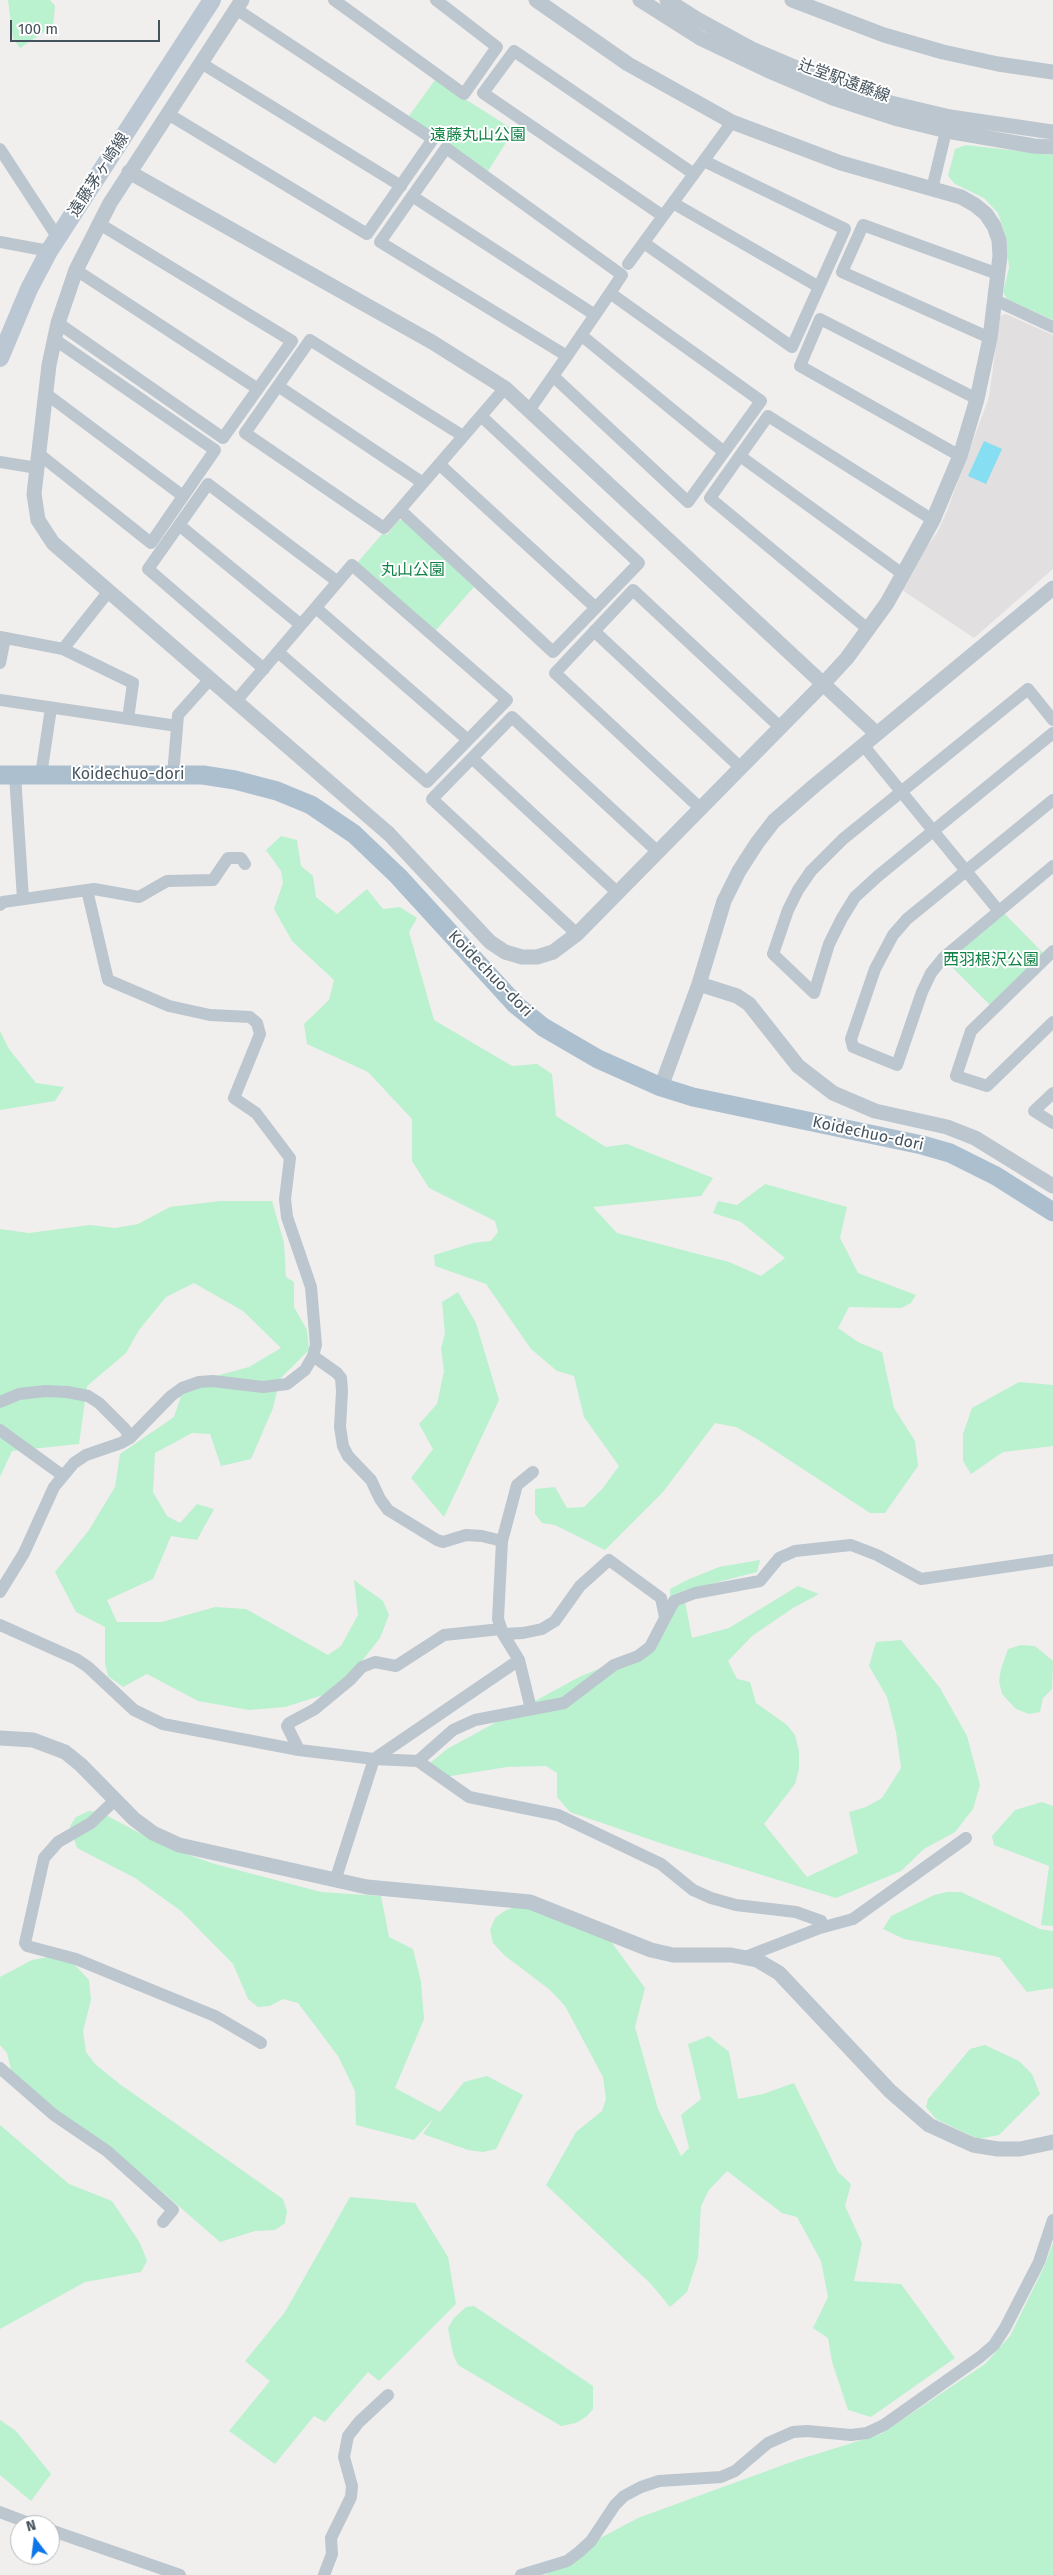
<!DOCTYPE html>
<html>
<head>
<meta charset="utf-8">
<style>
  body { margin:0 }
  #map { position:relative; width:1053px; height:2575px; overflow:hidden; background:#f1eeee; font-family:"Fira Sans",sans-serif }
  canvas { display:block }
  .north { position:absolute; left:10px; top:2515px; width:50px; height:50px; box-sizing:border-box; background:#fff; border:1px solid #b5babe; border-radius:50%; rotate:345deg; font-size:14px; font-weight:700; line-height:20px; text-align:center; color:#45535d }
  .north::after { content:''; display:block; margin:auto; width:18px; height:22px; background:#0f76ea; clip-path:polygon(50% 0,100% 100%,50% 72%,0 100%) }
  .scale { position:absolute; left:10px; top:20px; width:150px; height:22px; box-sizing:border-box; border:2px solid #45535d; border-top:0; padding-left:6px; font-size:15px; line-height:18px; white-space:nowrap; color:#45535d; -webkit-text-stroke:4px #fff; paint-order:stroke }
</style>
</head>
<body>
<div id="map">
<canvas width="1053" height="2575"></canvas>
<div class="north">N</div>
<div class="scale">100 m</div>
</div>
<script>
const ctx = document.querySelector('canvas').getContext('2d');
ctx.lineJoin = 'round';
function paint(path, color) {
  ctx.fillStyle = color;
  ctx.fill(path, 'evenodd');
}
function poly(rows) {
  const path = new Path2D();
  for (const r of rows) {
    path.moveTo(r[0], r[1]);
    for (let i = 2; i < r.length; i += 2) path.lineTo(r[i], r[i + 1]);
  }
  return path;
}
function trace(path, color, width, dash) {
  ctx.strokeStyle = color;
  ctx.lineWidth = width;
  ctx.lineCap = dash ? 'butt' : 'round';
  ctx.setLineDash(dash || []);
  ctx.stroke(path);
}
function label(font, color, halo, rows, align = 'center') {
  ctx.font = font + ' "Fira Sans","Noto Sans JP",sans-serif';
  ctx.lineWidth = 4;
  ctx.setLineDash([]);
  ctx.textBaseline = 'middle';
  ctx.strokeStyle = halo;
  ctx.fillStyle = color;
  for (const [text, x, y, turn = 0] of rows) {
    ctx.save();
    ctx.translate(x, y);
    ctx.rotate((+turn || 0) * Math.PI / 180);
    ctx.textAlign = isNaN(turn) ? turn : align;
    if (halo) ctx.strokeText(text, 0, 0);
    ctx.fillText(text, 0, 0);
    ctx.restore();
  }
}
paint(poly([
  [1006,314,1053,335,1053,569,974,638,896,586,937,533,947,511,989,397,1000,316]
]), '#e2dfe0');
paint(poly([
  [8,0,50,0,55,6,53,26,20,48,13,38],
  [435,80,514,130,488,171,409,116],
  [966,145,1053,155,1053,320,1007,299,1003,292,1009,268,1006,237,998,213,984,198,955,184,948,176,955,149],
  [399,520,404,520,474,587,435,631,357,563,383,533,387,535],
  [281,836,297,840,301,866,313,876,316,897,337,914,367,889,383,909,400,907,417,918,409,932,434,1020,512,1066,537,1064,552,1074,556,1116,606,1147,627,1144,713,1178,701,1196,593,1207,617,1233,729,1262,761,1276,785,1258,741,1222,713,1213,718,1201,737,1205,765,1184,847,1207,840,1238,858,1273,916,1295,911,1303,901,1308,849,1307,838,1328,858,1342,882,1352,894,1408,915,1441,918,1466,885,1513,870,1513,757,1439,736,1427,715,1423,663,1492,605,1550,555,1525,542,1523,535,1514,535,1489,555,1487,567,1508,584,1507,603,1488,619,1466,584,1417,574,1376,557,1371,531,1349,486,1284,435,1266,434,1255,473,1243,491,1241,498,1232,495,1221,429,1188,412,1161,412,1119,368,1072,307,1044,304,1024,329,1000,334,980,292,941,274,909,283,883,281,871,266,850],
  [1004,913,1043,953,990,1005,947,962],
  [0,1031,9,1049,36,1083,64,1087,55,1101,0,1110],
  [220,1201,272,1201,284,1243,286,1277,294,1282,294,1307,307,1330,309,1350,280,1379,273,1408,251,1459,221,1466,210,1434,192,1433,155,1453,153,1492,167,1516,180,1523,197,1504,214,1509,197,1540,171,1536,153,1579,107,1600,117,1622,162,1622,215,1607,246,1609,328,1655,341,1646,358,1615,354,1580,383,1601,389,1615,380,1638,339,1690,285,1707,249,1710,198,1701,147,1674,123,1687,108,1676,105,1663,105,1627,76,1612,55,1572,89,1530,115,1487,120,1454,174,1417,181,1396,205,1379,249,1367,281,1348,243,1311,194,1283,166,1297,139,1330,126,1353,87,1386,79,1444,12,1451,0,1477,0,1229,29,1233,90,1225,115,1228,138,1224,170,1207],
  [458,1292,476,1323,499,1400,444,1517,411,1478,433,1449,419,1424,437,1404,444,1371,441,1348,445,1334,442,1302],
  [1019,1382,1053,1385,1053,1446,1003,1452,971,1474,963,1461,963,1434,972,1408],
  [760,1560,757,1572,683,1591,692,1638,729,1628,798,1586,819,1594,793,1608,752,1636,728,1661,737,1679,750,1682,756,1703,787,1725,795,1735,799,1751,799,1769,795,1784,764,1824,807,1877,858,1853,849,1812,866,1807,882,1798,901,1768,896,1732,887,1697,869,1666,876,1642,901,1640,940,1688,967,1736,980,1785,973,1809,955,1832,924,1849,901,1871,836,1898,672,1847,570,1812,557,1797,557,1773,546,1766,507,1767,438,1778,429,1764,447,1749,579,1677,657,1645,671,1620,670,1589,687,1580,719,1567],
  [1021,1645,1035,1646,1053,1661,1052,1689,1043,1698,1040,1712,1029,1714,1016,1709,1002,1694,999,1681,1001,1669,1008,1649],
  [1042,1802,1053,1806,1053,1926,1041,1925,1049,1866,994,1845,992,1836,1015,1810],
  [89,1811,100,1812,168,1848,215,1864,321,1892,381,1896,389,1937,413,1949,421,1982,424,2019,395,2088,440,2112,464,2082,487,2076,523,2095,496,2149,483,2152,468,2150,423,2134,434,2118,414,2140,356,2125,355,2091,338,2056,298,2003,283,1999,270,2006,258,2007,248,1999,233,1964,181,1911,135,1878,77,1848,70,1826,76,1817],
  [947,1892,961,1892,1040,1929,1053,1931,1053,1988,1027,1992,999,1957,904,1939,883,1929,891,1916,934,1895],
  [529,1903,607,1936,645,1988,635,2027,658,2109,681,2156,689,2148,681,2115,701,2099,688,2044,709,2036,729,2052,738,2099,763,2094,794,2083,838,2172,851,2184,845,2206,862,2243,854,2281,901,2284,955,2358,871,2417,848,2410,832,2362,828,2338,813,2328,828,2297,821,2261,797,2217,782,2213,727,2171,709,2190,701,2206,698,2258,687,2292,670,2307,651,2284,546,2185,576,2132,602,2111,606,2099,603,2077,565,2006,550,1990,504,1955,493,1943,490,1930,495,1918,506,1910],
  [54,1956,73,1963,89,1980,91,2000,83,2031,86,2052,95,2064,121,2085,283,2199,287,2211,285,2223,275,2230,255,2231,220,2242,158,2188,30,2092,11,2070,7,2053,0,2045,0,1977,32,1960],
  [985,2045,1019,2061,1032,2074,1040,2094,999,2135,978,2139,936,2119,926,2107,928,2099,970,2049],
  [0,2125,69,2184,112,2201,140,2243,147,2261,141,2272,85,2282,0,2329],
  [350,2197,415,2203,448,2257,456,2304,379,2381,368,2372,325,2422,314,2416,275,2464,229,2431,270,2381,245,2361,285,2312],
  [1053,2243,1053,2575,546,2575,576,2551,638,2518,797,2460,881,2434,985,2364,1010,2336,1044,2267],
  [474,2306,593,2386,593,2409,587,2416,576,2423,561,2426,458,2365,453,2354,448,2328,454,2318,466,2307],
  [0,2420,16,2431,51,2474,31,2501,0,2475]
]), '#baf1ce');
paint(poly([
  [984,441,1002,449,986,484,968,476]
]), '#85def1');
trace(poly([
  [334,0,464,94,497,47,436,0],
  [201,63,401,186],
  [168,114,367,234,433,139,236,9],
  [0,149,58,238],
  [932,189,948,123],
  [412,196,595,315],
  [673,203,819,287],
  [663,216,483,93,514,51,694,174],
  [0,242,49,251],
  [644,243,792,347,845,229,704,161],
  [628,264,732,122],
  [76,270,258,389],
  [995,300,1053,327],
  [58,323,223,438,292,341,98,223],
  [581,335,724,452],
  [990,338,842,272,863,225,998,274],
  [553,376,688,502,761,401,610,293],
  [278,386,423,483],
  [45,393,183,496],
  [530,409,553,376,567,356,595,315,610,293,622,275,446,148,380,242,567,356],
  [463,436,310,340,245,433,384,528,505,388],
  [39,454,151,543,215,450,54,339],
  [740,456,904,575],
  [960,456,800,366,820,319,977,399],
  [0,462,37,468],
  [439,464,596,608],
  [400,510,553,652,639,563,481,416],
  [179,525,301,625],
  [316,608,468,740],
  [869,630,710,498,768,416,933,520],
  [594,631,741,768],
  [0,637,63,649,109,591],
  [63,649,133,683,128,719],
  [0,663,5,638],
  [264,669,148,569,208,484,338,582],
  [0,700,177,726],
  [236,701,352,565,507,700,427,782,278,652],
  [1053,720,1028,689,843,839,811,871,798,890,788,910,773,954,814,993,829,944,842,918,855,897,878,876,1053,733],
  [863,745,998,910],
  [472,758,618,893],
  [15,775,23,899],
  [41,775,51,708],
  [173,775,178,715,211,678],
  [1053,800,907,919,893,935,875,969,851,1039,853,1047,897,1065,922,992,931,973,944,957,1053,866],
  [701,809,555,673,633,590,781,728],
  [0,905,3,902,94,889,139,897,167,881,213,880,228,858,241,858,245,864],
  [577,934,432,799,512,717,658,852],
  [1053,951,971,1031,956,1076,987,1086,1053,1022],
  [1053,1093,1034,1111,1053,1123],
  [313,1356,337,1373,341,1378,342,1391,340,1427,343,1446,348,1456,371,1480,380,1499,388,1510,437,1540,443,1542,466,1535,482,1536,502,1541,498,1619,503,1634,519,1660,531,1709],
  [0,1402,19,1394,45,1391,67,1392,88,1396,99,1403,125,1429,130,1438],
  [0,1430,62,1475],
  [502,1541,517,1485,533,1472],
  [0,1592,24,1553,54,1487,74,1463,86,1455,121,1443,130,1438,171,1396,182,1388,199,1382,213,1381,263,1387,287,1384,305,1370,313,1356,316,1345,311,1287,287,1217,285,1199,290,1158,256,1113,234,1098,260,1034,257,1023,250,1017,210,1015,169,1006,108,980,87,890],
  [0,1625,76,1659,88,1667,134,1710,163,1724,299,1750,374,1759,335,1881],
  [503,1634,523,1633,542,1629,555,1621,580,1586,609,1560,661,1598,665,1617],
  [299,1750,287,1726,289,1723,315,1709,350,1680,362,1667,375,1662,396,1666,444,1635,501,1629],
  [374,1759,418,1761,453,1730,475,1720,564,1703,614,1665,638,1656,650,1647,674,1601,695,1593,760,1581,779,1558,795,1551,851,1545,877,1555,921,1579,1053,1560],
  [374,1759,519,1660],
  [418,1761,469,1797,558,1815,661,1864,693,1890,711,1898,736,1905,796,1912,821,1921,820,1928],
  [115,1800,91,1823,58,1842,44,1858,25,1943,27,1946,76,1959,215,2016,261,2043],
  [745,1957,820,1928,853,1919,966,1838],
  [0,2068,54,2115,107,2151,173,2210,163,2222],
  [0,2512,34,2525],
  [50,2530,180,2575],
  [324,2575,332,2554,331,2538,351,2497,352,2486,344,2457,348,2436,359,2422,388,2395],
  [521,2575,567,2561,579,2552,591,2541,615,2505,624,2496,641,2487,659,2481,721,2477,735,2471,768,2443,793,2432,807,2431,851,2435,867,2433,884,2425,980,2357,994,2345,1005,2328,1039,2262,1053,2220]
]), '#bbc6ce', 12);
trace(poly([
  [242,0,110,203,76,270,58,323,49,365,34,494,38,520,53,543,389,834,490,942,505,952,522,957,537,957,553,952,577,934,824,683,847,658,887,603,933,520,960,456,977,399,990,338,1000,256,999,240,994,226,986,214,975,205,961,197,841,163,732,122,628,64,536,0],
  [640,0,700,38,767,70,833,98,898,119,947,131,1034,146,1053,147],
  [667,0,697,19,754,50,813,75,891,103,950,117,1053,132],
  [792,0,884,35,943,52,998,64,1053,72],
  [129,172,432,342,505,388,877,734],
  [699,984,737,996,749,1004,798,1066,833,1093,875,1111,947,1127,975,1138,1053,1186],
  [661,1087,699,984,724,901,739,871,757,843,774,821,814,786,1053,588],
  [0,1738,33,1740,65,1752,81,1765,134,1819,153,1833,179,1845,367,1887,530,1902,651,1950,673,1955,731,1955,757,1960,779,1973,890,2091,929,2125,973,2145,998,2149,1020,2149,1053,2142]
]), '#bbc6ce', 15);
trace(poly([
  [0,358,29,289,49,251,212,0]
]), '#bbc8d4', 18);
trace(poly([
  [0,775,203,775,235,780,277,791,311,805,354,834,398,876,516,1005,543,1027,598,1059,661,1087,693,1097,922,1145,950,1153,996,1176,1053,1212]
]), '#acbfcf', 19);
label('16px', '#45535d', '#fff', [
  ["辻堂駅遠藤線",844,81,20],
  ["遠藤茅ヶ崎線",99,175,-57],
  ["Koidechuo-dori",128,775],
  ["Koidechuo-dori",490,974,46],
  ["Koidechuo-dori",868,1134,12]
]);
label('16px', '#128347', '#fff', [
  ["遠藤丸山公園",478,136],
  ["丸山公園",413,571],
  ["西羽根沢公園",991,961]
]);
</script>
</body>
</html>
